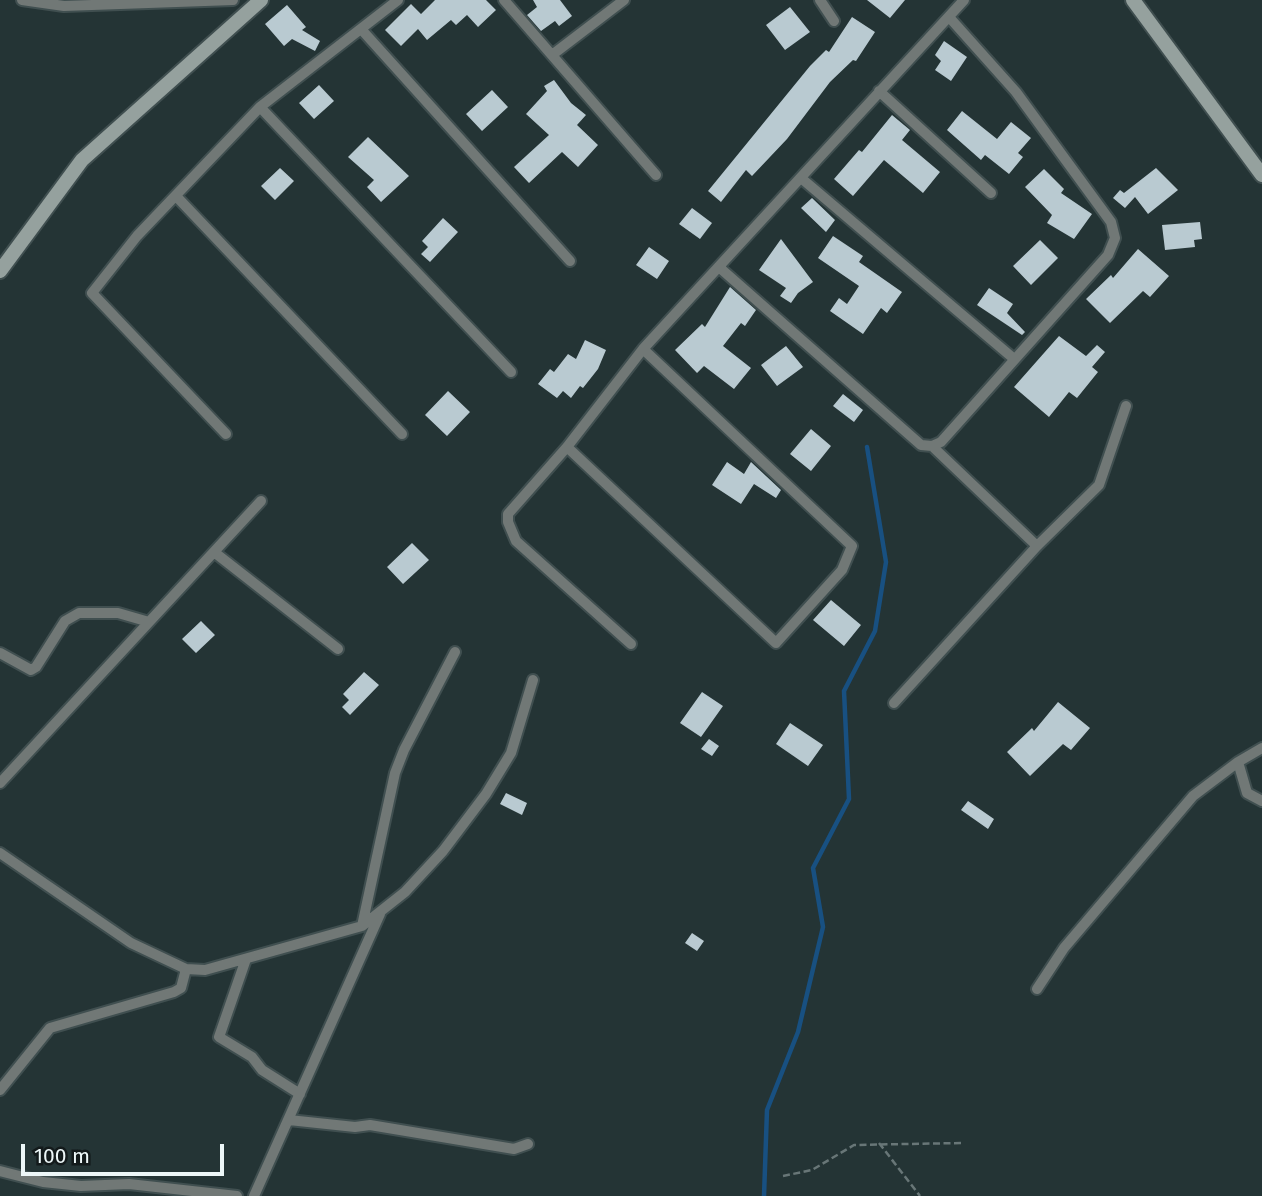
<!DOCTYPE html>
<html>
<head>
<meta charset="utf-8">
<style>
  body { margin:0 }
  #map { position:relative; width:1262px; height:1196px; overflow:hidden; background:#243435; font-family:"Fira Sans",sans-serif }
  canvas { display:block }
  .scale { position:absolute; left:21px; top:1144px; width:203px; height:32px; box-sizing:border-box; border:4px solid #edf7f8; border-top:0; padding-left:9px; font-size:21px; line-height:24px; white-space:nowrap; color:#edf7f8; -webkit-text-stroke:5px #131a1b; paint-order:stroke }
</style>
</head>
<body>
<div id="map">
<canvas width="1262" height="1196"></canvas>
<div class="scale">100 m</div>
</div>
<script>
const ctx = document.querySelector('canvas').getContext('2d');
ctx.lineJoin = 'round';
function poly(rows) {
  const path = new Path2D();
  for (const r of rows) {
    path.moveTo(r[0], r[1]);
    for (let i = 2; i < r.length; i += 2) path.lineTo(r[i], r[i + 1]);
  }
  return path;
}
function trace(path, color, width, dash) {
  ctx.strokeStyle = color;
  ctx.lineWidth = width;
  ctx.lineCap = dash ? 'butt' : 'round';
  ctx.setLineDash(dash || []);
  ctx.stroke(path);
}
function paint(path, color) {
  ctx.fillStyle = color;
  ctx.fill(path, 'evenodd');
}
trace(poly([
  [764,1196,767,1110,798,1032,823,927,813,868,849,799,844,691,875,631,886,562,867,447]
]), '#185081', 4.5);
paint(poly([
  [435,0,486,0,496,10,478,27,467,15,456,25,451,20,427,40,418,29,401,46,385,30,411,4,421,14],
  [533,0,560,0,572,16,559,26,555,21,541,31,527,15,537,7],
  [867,0,905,0,890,18],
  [287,5,306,27,302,30,320,41,315,51,292,39,284,46,265,24],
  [790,7,810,32,785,50,766,25],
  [852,17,875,32,856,61,853,60,830,82,787,139,752,176,746,170,721,202,708,191,810,66,826,50,829,52],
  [944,41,967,57,951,81,935,70,941,61,935,55],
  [554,80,571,103,586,115,577,125,598,145,578,167,562,152,529,183,514,167,549,135,526,114,547,91,544,86],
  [319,85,334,101,314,119,299,103],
  [492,90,508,107,482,131,466,114],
  [962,111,997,139,1011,122,1031,138,1018,153,1023,157,1009,174,985,155,981,160,947,130],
  [892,115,910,130,902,140,940,172,923,193,884,160,853,196,834,179,859,150,862,152],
  [368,137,409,176,381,202,367,187,374,180,348,157],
  [280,168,294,181,275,200,261,186],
  [1156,168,1178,190,1148,214,1135,197,1125,208,1113,198,1120,190,1124,193],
  [1044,169,1064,189,1061,193,1092,214,1074,239,1047,223,1052,215,1025,187],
  [812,198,835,220,826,232,801,208],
  [692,208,712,223,700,239,679,224],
  [443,218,458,232,430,262,421,254,428,247,422,241],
  [1200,222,1202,239,1194,240,1195,247,1165,250,1162,225],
  [833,236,863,256,859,262,902,292,887,313,881,308,863,334,830,311,839,298,847,304,859,286,818,258],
  [781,239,813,282,798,293,791,303,780,296,786,288,759,270],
  [1040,240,1058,258,1031,285,1013,266],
  [649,247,669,261,657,279,636,265],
  [1138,249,1169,276,1150,297,1143,291,1110,323,1086,299,1111,275,1113,278],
  [730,287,756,310,745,326,741,323,723,346,751,368,734,389,704,366,697,373,675,350,702,324,705,327],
  [989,288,1013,304,1007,313,1025,332,1022,335,977,305],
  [1059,336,1086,356,1097,345,1105,352,1092,367,1098,372,1077,398,1069,392,1049,417,1014,387],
  [585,340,606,350,598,369,583,388,580,386,571,398,563,391,557,398,538,384,550,369,554,372,568,354,576,359],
  [786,346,803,367,777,386,761,365],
  [448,391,470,412,447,436,425,415],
  [843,394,863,410,854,422,833,406],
  [811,429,831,446,811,471,790,454],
  [727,462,744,474,751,462,781,490,776,498,754,484,741,504,712,485],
  [412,543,429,560,403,584,387,567],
  [831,600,861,625,844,646,813,620],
  [201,621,215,635,196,653,182,639],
  [364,672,379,685,350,715,342,707,349,700,343,694],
  [702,692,723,706,701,737,680,723],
  [1058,702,1090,728,1071,750,1063,744,1030,776,1007,752,1032,728,1034,731],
  [790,723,823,745,808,766,776,744],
  [709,739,719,746,712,756,701,749],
  [506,793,527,803,522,815,500,804],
  [968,801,994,819,988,829,961,810],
  [692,933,704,941,697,951,685,943]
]), '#b9cad1');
const street = poly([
  [22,0,64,6,233,0],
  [504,0,656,175],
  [820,0,834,21],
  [361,29,570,261],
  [552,55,624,0],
  [879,91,991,193],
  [260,107,511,372],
  [801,178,1013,358],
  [176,196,402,434],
  [720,268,921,445,932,446,941,442,1108,255,1115,238,1111,222,1016,92,949,17],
  [226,434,92,293,137,236,260,107,398,0],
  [932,446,1037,546],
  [567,447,776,643,842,570,852,546,643,349],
  [214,552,338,649],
  [631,644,516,541,508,522,508,514,567,447,643,349,964,0],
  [0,653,31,670,36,667,65,621,79,613,118,613,149,622],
  [894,703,1037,546,1099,485,1126,406],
  [1238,762,1262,748],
  [0,783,261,501],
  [0,853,131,943,186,969,205,970,362,926,405,892,443,851,486,794,511,753,533,680],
  [362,926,395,773,404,750,455,652],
  [246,959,219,1037,252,1057,262,1070,300,1094],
  [1037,989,1064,948,1193,796,1238,762,1247,793,1262,801],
  [0,1090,50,1028,174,992,181,988,186,969],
  [289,1120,355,1127,370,1125,514,1149,528,1144],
  [0,1171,43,1182,81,1186,129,1184,237,1196],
  [254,1196,380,914]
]);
const secondary = poly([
  [1133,0,1262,175],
  [0,271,82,160,261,0]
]);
trace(street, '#404f50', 14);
trace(secondary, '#404f50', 18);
trace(poly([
  [879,1143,920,1196],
  [783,1176,812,1170,854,1145,961,1143]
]), '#687677', 2.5, [7, 3.5]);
trace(street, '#717876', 10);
trace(secondary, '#95a19e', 14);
</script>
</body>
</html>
